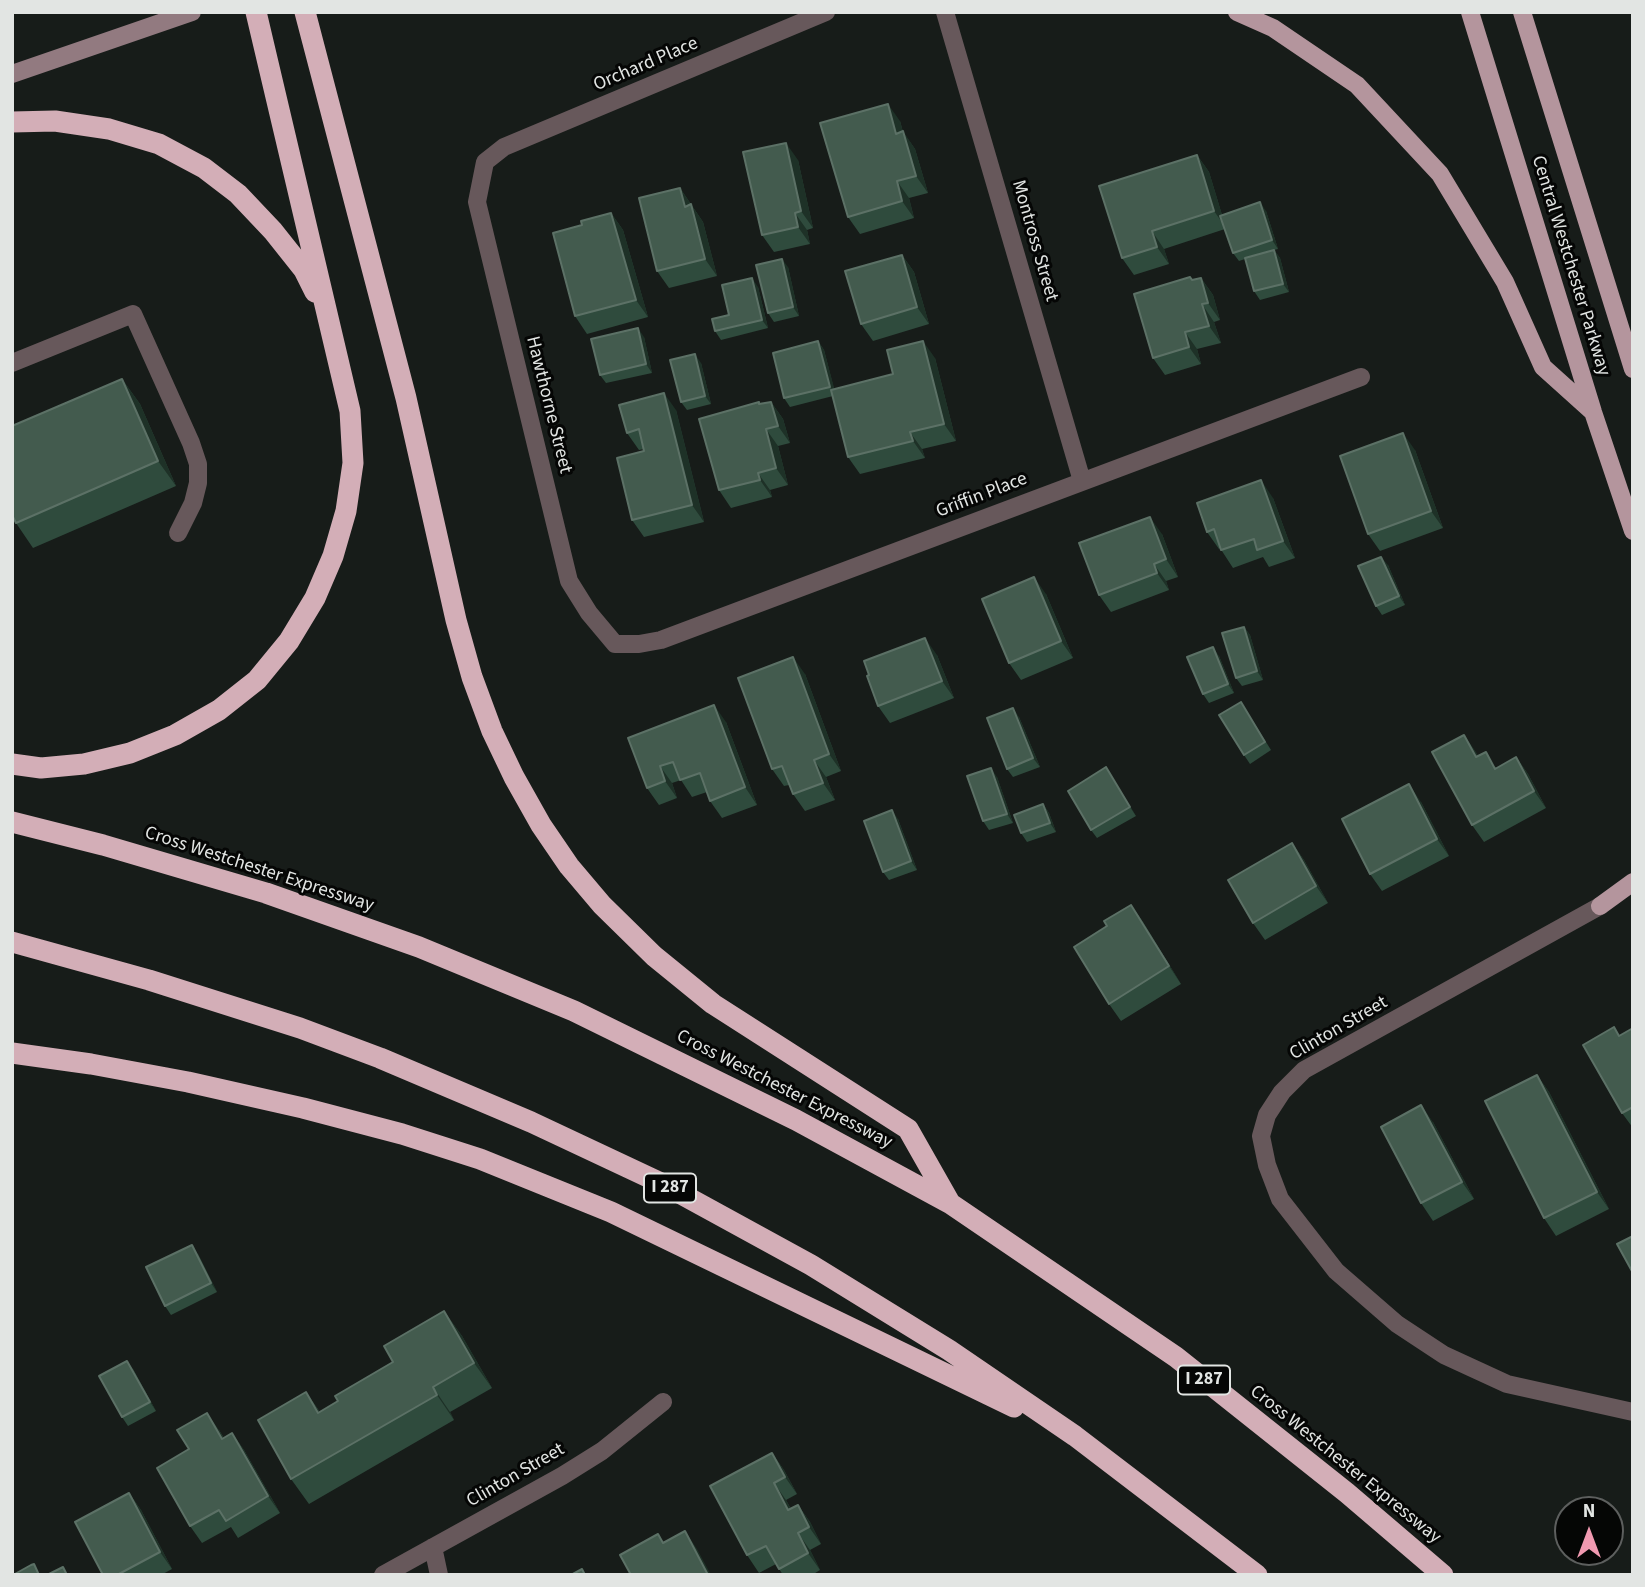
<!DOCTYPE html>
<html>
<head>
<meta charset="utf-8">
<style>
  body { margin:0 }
  #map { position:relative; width:1645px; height:1587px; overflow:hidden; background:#171c19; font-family:"Source Sans 3",sans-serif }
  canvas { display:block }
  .frame { position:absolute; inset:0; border:14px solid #e2e5e3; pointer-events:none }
  .north { position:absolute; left:1554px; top:1496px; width:70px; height:70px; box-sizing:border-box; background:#050605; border:2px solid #5d5f5e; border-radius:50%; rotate:0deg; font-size:19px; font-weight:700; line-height:28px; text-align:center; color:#e2e5e3 }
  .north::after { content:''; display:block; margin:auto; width:24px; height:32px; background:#f19ab1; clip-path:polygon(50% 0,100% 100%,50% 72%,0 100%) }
</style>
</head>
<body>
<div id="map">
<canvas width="1645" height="1587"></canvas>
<div class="frame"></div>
<div class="north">N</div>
</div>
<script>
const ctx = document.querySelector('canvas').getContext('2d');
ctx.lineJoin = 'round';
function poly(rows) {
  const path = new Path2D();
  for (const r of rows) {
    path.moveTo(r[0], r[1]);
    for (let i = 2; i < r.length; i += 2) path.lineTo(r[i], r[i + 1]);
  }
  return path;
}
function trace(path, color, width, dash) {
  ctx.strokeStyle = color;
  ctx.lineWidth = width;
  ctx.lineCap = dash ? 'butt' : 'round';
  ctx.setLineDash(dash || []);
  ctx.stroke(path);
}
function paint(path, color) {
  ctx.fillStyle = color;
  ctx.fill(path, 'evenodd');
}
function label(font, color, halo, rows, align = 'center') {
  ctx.font = font + ' "Source Sans 3",sans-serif';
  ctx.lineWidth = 6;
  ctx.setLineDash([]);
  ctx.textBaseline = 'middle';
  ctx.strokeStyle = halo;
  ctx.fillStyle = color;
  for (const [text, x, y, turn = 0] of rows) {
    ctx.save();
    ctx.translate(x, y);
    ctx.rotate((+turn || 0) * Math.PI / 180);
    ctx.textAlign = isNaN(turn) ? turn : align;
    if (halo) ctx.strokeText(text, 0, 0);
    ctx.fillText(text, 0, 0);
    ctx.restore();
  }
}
trace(poly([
  [12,363,133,314,191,443,198,464,198,483,193,503,178,533]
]), '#67585b', 18);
trace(poly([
  [826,12,504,147,485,162,477,202,569,581,589,613,615,644,639,644,661,640,1361,377],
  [945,12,1082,481],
  [1600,906,1304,1070,1282,1092,1267,1115,1261,1136,1267,1165,1280,1199,1336,1271,1397,1324,1444,1355,1507,1384,1633,1412],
  [433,1547,439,1575],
  [383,1575,562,1476,602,1451,663,1402]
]), '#67585b', 18);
trace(poly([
  [12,74,192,12]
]), '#927a80', 18);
trace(poly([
  [1237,12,1273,28,1357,85,1440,174,1505,282,1543,367,1593,412],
  [1470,12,1593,412,1633,531],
  [1522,12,1633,369],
  [1600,906,1633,882]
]), '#b4959d', 18);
trace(poly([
  [305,12,406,398,456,620,472,677,492,731,514,777,541,825,569,866,602,905,654,956,713,1004,908,1129,950,1203],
  [12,122,55,121,109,129,159,144,204,168,238,194,273,231,304,270,315,292],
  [12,764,41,768,84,764,130,753,175,735,219,710,257,680,289,641,315,598,333,556,346,511,353,463,350,411,256,12],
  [12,822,103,845,266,893,419,947,574,1011,796,1120,951,1204,1176,1357,1347,1493,1443,1575],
  [12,942,149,980,300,1028,380,1058,531,1122,663,1184,811,1265,949,1350,1075,1436,1257,1575],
  [12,1053,91,1064,188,1082,303,1108,402,1134,480,1159,611,1212,1014,1407]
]), '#d3aeb7', 21);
paint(poly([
  [900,121,903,132,915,149,928,193,909,198,914,218,860,234,848,217],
  [1197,155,1209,172,1222,215,1266,211,1278,249,1274,250,1280,258,1289,292,1260,300,1254,291,1245,259,1239,261,1233,253,1225,229,1164,249,1169,264,1134,275,1122,258],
  [798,160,813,228,807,230,810,244,774,252,762,235],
  [680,188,703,222,717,276,669,288,657,271],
  [611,213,623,230,648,317,587,334,575,316,582,225],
  [902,255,914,272,929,324,873,341,861,324],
  [788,267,799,316,774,322,768,313],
  [1190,277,1192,280,1201,278,1213,295,1220,320,1214,322,1221,343,1197,349,1201,364,1165,375,1153,358],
  [758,287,768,328,721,340,715,331,729,315],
  [644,337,652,373,606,383,600,375],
  [818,341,824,350,834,389,893,374,935,358,956,441,922,449,925,458,860,474,848,457,833,396,790,407,784,398],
  [701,363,711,404,687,410,681,402],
  [122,379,140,404,176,486,33,548,16,523],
  [759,402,760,404,771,402,783,419,790,443,778,446,788,485,770,490,772,497,731,508,719,490],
  [676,410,704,522,644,537,632,520,644,451,644,449,639,450,627,433],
  [1415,450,1443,528,1380,551,1368,534],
  [1273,498,1295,558,1269,567,1263,557,1233,568,1220,548,1219,549,1207,532],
  [1162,534,1178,577,1166,581,1169,590,1111,612,1099,595],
  [1388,565,1405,605,1382,615,1376,606],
  [1046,594,1073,658,1021,680,1009,663],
  [1244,627,1250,635,1263,680,1242,686,1236,678],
  [937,655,954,698,890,723,878,706],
  [1219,656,1234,693,1209,703,1203,694],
  [805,674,841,771,826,777,835,800,805,811,793,794,789,785,784,786,772,769],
  [1241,702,1271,750,1250,764,1244,755],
  [1019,717,1040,767,1013,777,1007,769],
  [726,722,757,805,722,818,710,801,707,792,692,797,681,780,672,783,677,798,659,805,647,788,628,738],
  [1464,735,1478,756,1497,768,1516,757,1528,774,1546,808,1484,842,1472,825],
  [1106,767,1136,816,1097,838,1091,830],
  [997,777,1013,823,989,830,983,821],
  [1421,802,1449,856,1382,891,1370,874],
  [1043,804,1049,813,1056,832,1027,842,1021,833],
  [898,819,917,870,889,880,883,872],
  [1292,843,1304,860,1328,903,1265,940,1253,923],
  [1131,905,1143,922,1181,984,1121,1021,1109,1004,1107,926],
  [1633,1028,1633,1128,1622,1113,1620,1035],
  [1537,1075,1549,1092,1609,1209,1556,1236,1544,1218],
  [1433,1122,1474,1199,1433,1221,1421,1203],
  [198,1254,217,1292,171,1315,165,1306],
  [444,1311,462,1336,492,1388,450,1412,454,1420,309,1504,291,1479,306,1392,320,1412,338,1401,393,1362],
  [133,1369,156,1411,128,1426,122,1417],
  [219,1430,224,1438,232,1433,244,1450,280,1513,238,1538,231,1527,202,1543,190,1526,189,1449],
  [772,1453,784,1470,797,1494,786,1500,791,1509,798,1505,810,1522,821,1544,810,1550,820,1570,812,1575,783,1575,776,1564,759,1573,747,1555],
  [129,1493,141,1510,172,1569,161,1575,103,1575]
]), '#2f4b3d');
paint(poly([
  [888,104,900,121,908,151,896,134],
  [903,131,915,149,928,193,916,176],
  [786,143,798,160,813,228,801,211],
  [1197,155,1209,172,1226,228,1214,211],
  [897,181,909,198,914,218,902,201],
  [680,188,703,222,717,276,705,259,685,207],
  [1260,202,1266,211,1278,249,1272,240],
  [611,213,623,230,648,317,636,300],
  [795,213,807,230,810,244,798,227],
  [1152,231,1164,249,1169,264,1157,247],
  [1274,250,1280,258,1289,292,1283,284],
  [902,255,914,272,929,324,917,307],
  [782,259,788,267,799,316,793,307],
  [752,278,758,287,768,328,762,320],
  [1201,278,1213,295,1220,320,1208,303],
  [1202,304,1214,322,1221,343,1209,326],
  [638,328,644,337,652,373,646,364],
  [1185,332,1197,349,1201,364,1189,347],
  [818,341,824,350,836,395,830,387],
  [923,341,935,358,956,441,944,424],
  [695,354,701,363,711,404,705,396],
  [122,379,140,404,176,486,158,461],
  [664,393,676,410,704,522,692,505],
  [771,402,783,419,790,443,778,426],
  [766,429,778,446,788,485,776,468],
  [910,432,922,449,925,458,913,441],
  [1403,433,1415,450,1443,528,1431,511],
  [758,473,770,490,772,497,760,480],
  [1261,480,1273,498,1295,558,1283,541],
  [1150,517,1162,534,1178,577,1166,559],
  [1381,557,1388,565,1405,605,1399,596],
  [1154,564,1166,581,1169,590,1157,573],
  [1034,577,1046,594,1073,658,1061,641],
  [1244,627,1250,635,1263,680,1257,671],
  [925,638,937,655,954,698,942,681],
  [1213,647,1219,656,1234,693,1228,684],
  [793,657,805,674,841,771,829,754],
  [714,705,726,722,757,805,745,787],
  [1013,708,1019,717,1040,767,1033,758],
  [1464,735,1476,752,1488,774,1476,757],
  [1516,757,1528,774,1546,808,1534,791],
  [814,760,826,777,835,800,823,783],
  [660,766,672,783,677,798,665,781],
  [1106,767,1112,776,1136,816,1130,807],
  [991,768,997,777,1013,823,1007,814],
  [1409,784,1421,802,1449,856,1437,839],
  [1043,804,1049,813,1056,832,1050,823],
  [892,810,898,819,917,870,911,861],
  [1292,843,1304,860,1328,903,1316,886],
  [1131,905,1143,922,1181,984,1169,966],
  [1537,1075,1549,1092,1609,1209,1597,1192],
  [1421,1105,1433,1122,1474,1199,1462,1182],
  [192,1245,198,1254,217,1292,211,1283],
  [444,1311,462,1336,492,1388,474,1363],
  [127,1361,133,1369,156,1411,150,1402],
  [433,1387,450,1412,454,1420,437,1395],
  [306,1392,323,1417,318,1413],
  [207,1413,219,1430,234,1456,222,1439],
  [232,1433,244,1450,280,1513,268,1496],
  [772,1453,784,1470,797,1494,785,1477],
  [774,1483,786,1500,800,1527,788,1510],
  [129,1493,141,1510,172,1569,160,1552],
  [798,1505,810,1522,821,1544,809,1527],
  [685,1531,697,1549,711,1575,708,1575],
  [798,1533,810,1550,820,1570,808,1553]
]), '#1e3127');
const building = poly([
  [888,104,896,134,903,131,916,176,897,181,902,201,848,217,820,123,888,104],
  [786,143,801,211,795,213,798,227,762,235,743,152,786,143],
  [1197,155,1214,211,1152,231,1157,247,1122,258,1099,186,1197,155],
  [680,188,685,207,691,204,705,259,657,271,639,198,680,188],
  [1260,202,1272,240,1233,253,1220,216,1260,202],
  [611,213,636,300,575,316,553,233,582,225,581,221,611,213],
  [1274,250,1283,284,1254,291,1245,258,1274,250],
  [902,255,917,307,861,324,845,271,902,255],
  [782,259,793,307,768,313,756,265,782,259],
  [1190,277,1192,280,1201,278,1208,303,1202,304,1209,326,1185,332,1189,347,1153,358,1134,294,1190,277],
  [752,278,762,320,715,331,712,319,729,315,722,285,752,278],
  [638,328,646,364,600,375,591,339,638,328],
  [818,341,830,387,784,398,773,353,818,341],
  [923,341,944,424,910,432,913,441,848,457,831,390,893,374,887,350,923,341],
  [695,354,705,396,681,402,670,360,695,354],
  [122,379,158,461,16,523,12,515,12,426,122,379],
  [664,393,692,505,632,520,617,458,644,451,639,429,627,433,619,405,664,393],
  [759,402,759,404,771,402,778,426,766,429,776,468,758,473,760,480,719,490,699,419,759,402],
  [1403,433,1431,511,1368,534,1340,456,1403,433],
  [1261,480,1283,541,1257,550,1254,539,1221,550,1214,529,1207,532,1197,503,1261,480],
  [1150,517,1166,559,1154,564,1157,573,1099,595,1079,543,1150,517],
  [1381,557,1399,596,1376,606,1358,566,1381,557],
  [1034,577,1061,641,1009,663,982,599,1034,577],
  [1244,627,1257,671,1236,678,1222,633,1244,627],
  [925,638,942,681,878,706,867,676,869,675,864,661,925,638],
  [1213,647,1228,684,1203,694,1187,657,1213,647],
  [793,657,829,754,814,760,823,783,793,794,782,766,772,769,738,678,793,657],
  [1241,702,1265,742,1244,755,1219,715,1241,702],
  [714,705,745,787,710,801,700,773,680,780,673,762,660,766,665,781,647,788,628,738,714,705],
  [1013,708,1033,758,1007,769,987,718,1013,708],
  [1464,735,1476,757,1486,752,1495,769,1516,757,1534,791,1472,825,1432,752,1464,735],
  [1106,767,1130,807,1091,830,1068,791,1106,767],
  [991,768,1007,814,983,821,967,776,991,768],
  [1409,784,1437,839,1370,874,1342,819,1409,784],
  [1043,804,1050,823,1021,833,1014,815,1043,804],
  [892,810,911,861,883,872,864,821,892,810],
  [1292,843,1316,886,1253,923,1228,880,1292,843],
  [1131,905,1169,966,1109,1004,1074,947,1107,926,1104,921,1131,905],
  [1614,1027,1619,1036,1633,1028,1633,1107,1622,1113,1583,1045,1614,1027],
  [1537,1075,1597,1192,1544,1218,1485,1101,1537,1075],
  [1421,1105,1462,1182,1421,1203,1381,1127,1421,1105],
  [1633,1236,1633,1273,1617,1244,1633,1236],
  [192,1245,211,1283,165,1306,146,1267,192,1245],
  [444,1311,474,1363,433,1387,437,1395,291,1479,258,1420,306,1392,318,1413,338,1401,335,1396,393,1362,384,1346,444,1311],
  [127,1361,150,1402,122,1417,99,1376,127,1361],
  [207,1413,222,1439,232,1433,268,1496,226,1521,219,1510,190,1526,157,1468,189,1449,177,1430,207,1413],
  [772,1453,785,1477,774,1483,788,1510,798,1505,809,1527,798,1533,808,1553,779,1569,766,1546,747,1555,710,1486,772,1453],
  [129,1493,160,1552,117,1575,103,1575,75,1522,129,1493],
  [685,1531,708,1575,631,1575,620,1555,658,1534,663,1543,685,1531],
  [34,1564,39,1575,13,1575,31,1565,34,1564],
  [63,1567,67,1575,47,1575,63,1567],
  [582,1569,585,1575,571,1575,582,1569]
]);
paint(building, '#435b4e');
trace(building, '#5c7166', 2);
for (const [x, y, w] of [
  [670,1188,52],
  [1204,1380,52]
]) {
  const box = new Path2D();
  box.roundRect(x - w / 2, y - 14.5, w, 29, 5);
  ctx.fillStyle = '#050605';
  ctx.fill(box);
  trace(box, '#e2e5e3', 2);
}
label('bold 18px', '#e2e5e3', null, [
  ["I 287",670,1188],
  ["I 287",1204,1380]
]);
label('19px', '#e2e5e3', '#050605', [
  ["Orchard Place",646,65,-23],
  ["Montross Street",1034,241,74],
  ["Central Westchester Parkway",1570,266,73],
  ["Hawthorne Street",548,405,76],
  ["Griffin Place",982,496,-21],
  ["Cross Westchester Expressway",259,870,18],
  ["Clinton Street",1339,1029,-30],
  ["Cross Westchester Expressway",784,1090,27],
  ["Cross Westchester Expressway",1345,1465,39],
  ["Clinton Street",516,1476,-30]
]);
</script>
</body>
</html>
